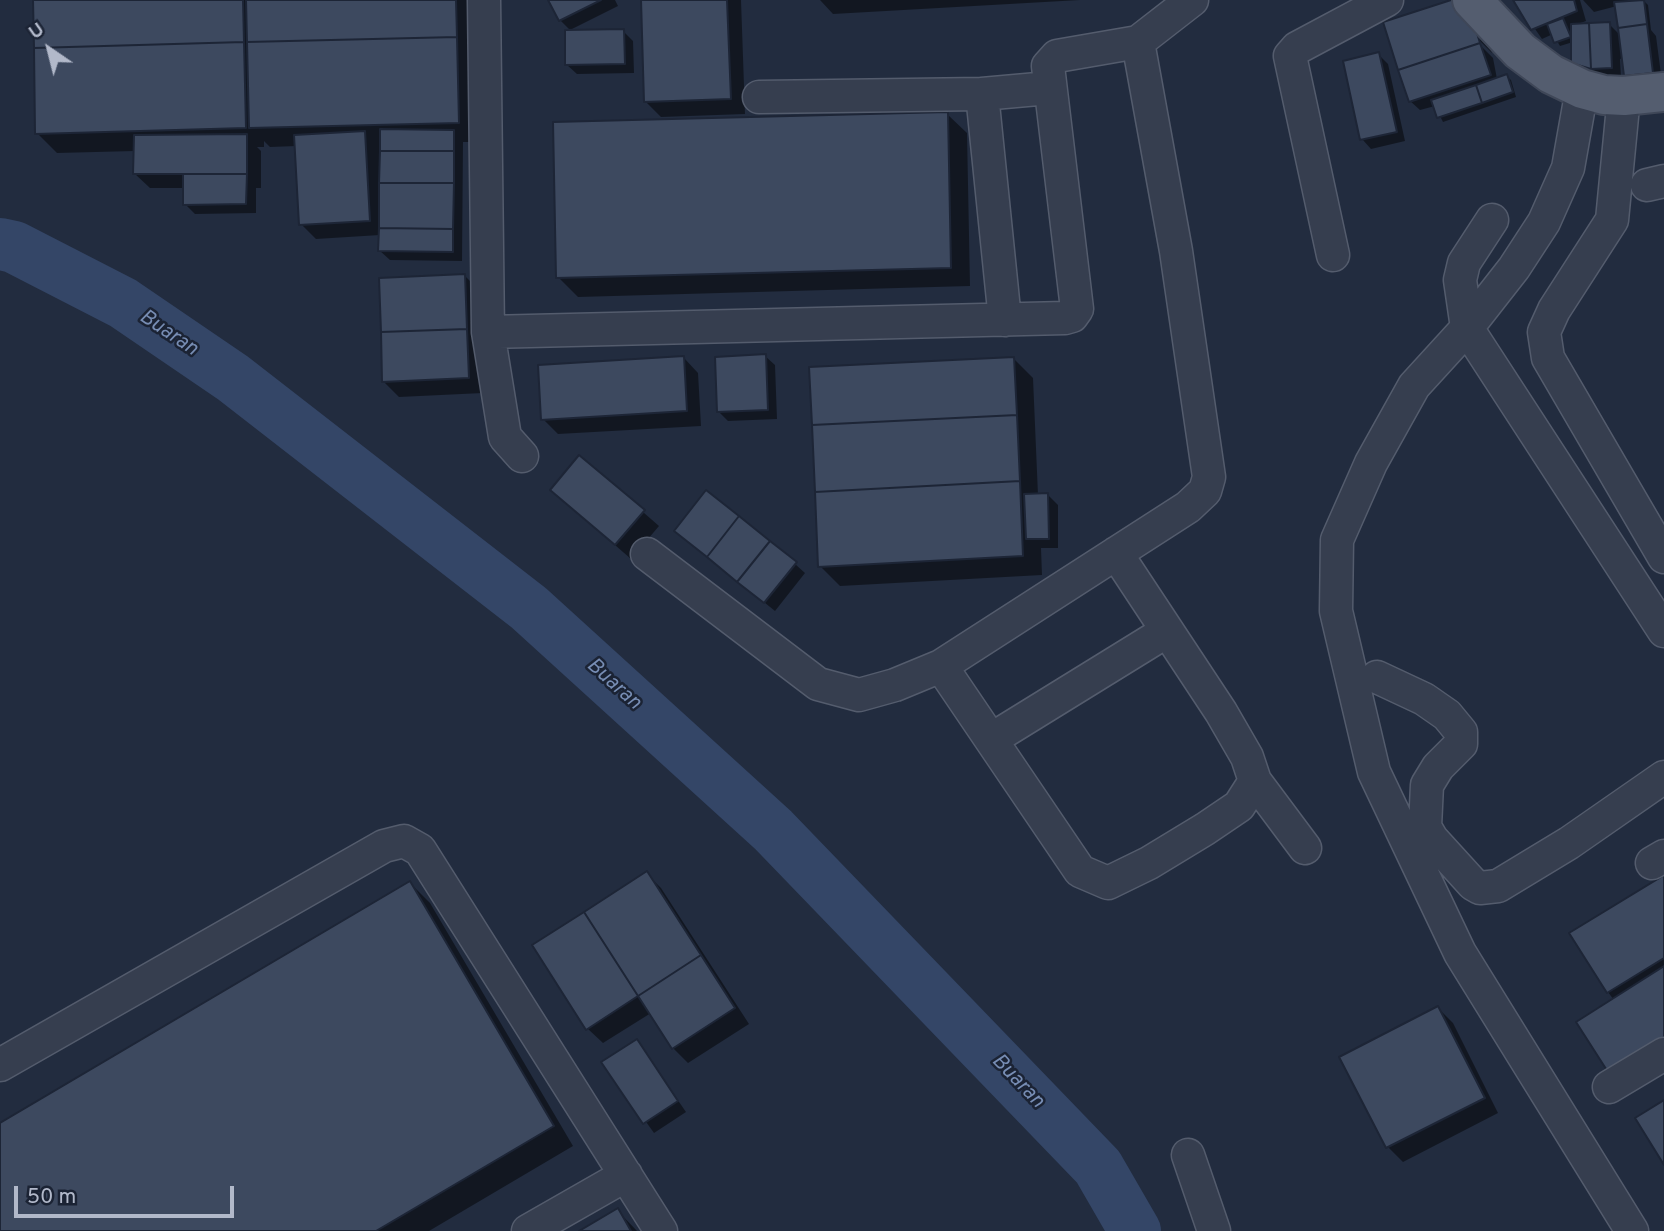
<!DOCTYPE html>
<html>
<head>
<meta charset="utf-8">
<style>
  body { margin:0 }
  #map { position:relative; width:1664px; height:1231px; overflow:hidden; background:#222c3f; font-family:Overpass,sans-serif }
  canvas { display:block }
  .north { position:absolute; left:14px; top:14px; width:70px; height:70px; -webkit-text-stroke:5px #1b2334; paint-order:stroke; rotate:325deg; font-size:19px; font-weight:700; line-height:28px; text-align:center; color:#b2b9ca }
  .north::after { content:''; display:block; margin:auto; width:24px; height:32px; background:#b2b9ca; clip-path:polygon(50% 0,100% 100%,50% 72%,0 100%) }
  .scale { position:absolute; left:14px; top:1186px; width:220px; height:32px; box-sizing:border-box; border:4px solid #b2b9ca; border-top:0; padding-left:9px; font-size:21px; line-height:24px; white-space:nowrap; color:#b2b9ca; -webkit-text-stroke:5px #1b2334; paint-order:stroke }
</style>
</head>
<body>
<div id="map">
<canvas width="1664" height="1231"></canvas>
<div class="north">U</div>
<div class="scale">50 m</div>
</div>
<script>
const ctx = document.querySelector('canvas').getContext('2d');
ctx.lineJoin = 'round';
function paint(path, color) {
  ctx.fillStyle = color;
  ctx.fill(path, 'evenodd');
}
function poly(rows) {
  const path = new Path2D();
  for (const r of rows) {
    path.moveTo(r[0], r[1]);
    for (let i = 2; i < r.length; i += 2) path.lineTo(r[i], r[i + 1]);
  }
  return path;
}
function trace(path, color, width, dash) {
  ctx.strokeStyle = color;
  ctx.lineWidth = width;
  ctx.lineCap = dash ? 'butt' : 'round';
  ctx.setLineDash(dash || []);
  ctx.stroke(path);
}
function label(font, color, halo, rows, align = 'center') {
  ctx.font = font + ' Overpass,sans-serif';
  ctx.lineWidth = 5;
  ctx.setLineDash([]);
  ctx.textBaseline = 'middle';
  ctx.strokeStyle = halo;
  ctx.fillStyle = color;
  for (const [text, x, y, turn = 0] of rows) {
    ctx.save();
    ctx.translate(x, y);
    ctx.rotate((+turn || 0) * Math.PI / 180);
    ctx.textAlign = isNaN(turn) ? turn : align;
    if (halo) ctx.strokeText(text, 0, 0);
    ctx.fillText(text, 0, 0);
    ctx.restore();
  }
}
paint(poly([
  [35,0,475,0,478,142,463,142,462,261,390,260,380,251,380,235,316,239,301,224,297,146,270,147,264,141,264,147,257,147,261,151,261,188,256,188,256,213,195,214,185,204,185,188,150,188,135,174,135,151,57,153,37,133],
  [550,0,615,0,618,6,570,30,560,20],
  [643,0,741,0,745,114,661,117,646,102],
  [820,0,1080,0,833,14],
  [1515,0,1580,0,1586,21,1575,25,1609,24,1620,35,1617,6,1594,12,1583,0,1643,0,1648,5,1651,30,1656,36,1662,82,1635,85,1625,76,1623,58,1620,59,1621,77,1603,78,1597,73,1578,67,1573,62,1573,42,1560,46,1553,34,1542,39],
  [1480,12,1492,53,1475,36,1473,38,1493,58,1497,79,1506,76,1511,80,1516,97,1443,122,1435,106,1420,110,1410,101],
  [623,31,633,41,634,73,577,74,567,65],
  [1378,54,1388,64,1405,141,1371,149,1362,139],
  [947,114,967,133,970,286,578,297,558,277],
  [464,275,479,290,483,393,399,397,384,382],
  [765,356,775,365,777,419,728,421,718,411],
  [684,358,698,373,701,426,558,434,543,419],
  [1014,359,1033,378,1038,495,1048,495,1058,505,1058,548,1041,548,1042,575,840,586,820,566],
  [580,457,659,526,631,559,552,490],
  [676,531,795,564,805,573,775,611],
  [646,873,661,888,749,1024,688,1063,673,1048,651,1013,603,1043,588,1029],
  [1664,877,1664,1069,1608,992],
  [410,883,430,903,573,1146,429,1231,0,1231,0,1125],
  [1438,1008,1453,1023,1498,1113,1403,1162,1388,1147],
  [637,1041,686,1112,654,1133,604,1063],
  [617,1210,637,1231,582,1231]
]), '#0007');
trace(poly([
  [0,244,14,247,123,303,233,378,529,608,773,830,1098,1167,1135,1231]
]), '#344667', 52);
const building = poly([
  [33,0,243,0,244,42,34,48,33,0],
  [246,0,456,0,457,37,247,42,246,0],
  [548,0,601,0,559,21,548,0],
  [641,0,727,0,731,99,644,102,641,0],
  [1451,0,1467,0,1480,43,1398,70,1383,22,1451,0],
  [1513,0,1574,0,1577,11,1531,30,1513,0],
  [1644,0,1647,24,1618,28,1614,2,1644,0],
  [1563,18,1571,37,1554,43,1547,24,1563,18],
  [1610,22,1612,68,1591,69,1589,23,1610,22],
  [1589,23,1591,69,1571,63,1571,24,1589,23],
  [1647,24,1653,73,1624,76,1618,28,1647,24],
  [624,29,625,64,565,65,565,30,624,29],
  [457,37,459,123,249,128,247,42,457,37],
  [244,42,246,128,35,134,34,48,244,42],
  [1480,43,1491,75,1409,102,1398,70,1480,43],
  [1379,52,1397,132,1360,140,1343,61,1379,52],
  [1507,74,1513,92,1482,103,1476,85,1507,74],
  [1476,85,1482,103,1437,118,1431,100,1476,85],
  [948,112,951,268,556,278,553,122,948,112],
  [380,129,454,130,454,151,380,151,380,129],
  [365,131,370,221,299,225,294,135,365,131],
  [247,134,247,174,133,174,134,135,247,134],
  [380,151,454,151,454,183,379,183,380,151],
  [183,174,247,174,246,204,183,205,183,174],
  [379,183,454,183,453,229,379,228,379,183],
  [379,228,453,229,453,252,378,251,379,228],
  [465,274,467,329,381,332,379,278,465,274],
  [467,329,469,378,382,382,381,332,467,329],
  [766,354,768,410,717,412,715,357,766,354],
  [684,356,687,411,541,420,538,365,684,356],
  [1014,357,1017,415,812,425,809,367,1014,357],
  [1017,415,1020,481,815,492,812,425,1017,415],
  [579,455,645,510,615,545,550,490,579,455],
  [1020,481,1023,556,818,567,815,492,1020,481],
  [706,490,739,516,707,557,674,531,706,490],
  [1048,493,1049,539,1026,539,1024,494,1048,493],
  [739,516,770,541,737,582,707,557,739,516],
  [770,541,797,562,764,603,737,582,770,541],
  [647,871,701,955,638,996,584,912,647,871],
  [1664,875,1664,958,1607,993,1569,933,1664,875],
  [410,881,554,1126,376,1231,0,1231,0,1123,410,881],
  [584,912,638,996,586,1030,532,945,584,912],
  [701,955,735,1008,672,1049,638,996,701,955],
  [1664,966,1664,1037,1608,1072,1576,1022,1664,966],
  [1438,1006,1485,1098,1386,1148,1339,1057,1438,1006],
  [637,1039,678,1101,643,1124,601,1062,637,1039],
  [1664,1100,1664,1165,1635,1118,1664,1100],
  [618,1208,631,1231,579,1231,618,1208]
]);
paint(building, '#3d495f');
trace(building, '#1d2536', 2);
const minor = poly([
  [484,0,488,332,505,437,522,456],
  [1582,89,1568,168,1544,222,1514,268,1467,328,1414,386,1371,463,1337,540,1336,611,1374,772,1460,953,1632,1231],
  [982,94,1005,320],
  [1624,96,1612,220,1554,310,1544,332,1548,358,1664,557],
  [759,97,982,94,1049,88],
  [1647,185,1664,181],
  [1492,220,1464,263,1460,280,1467,328,1664,631],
  [1333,255,1290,56,1297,48,1387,0],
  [488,332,1065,318,1072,316,1077,309,1048,66,1057,56,1138,42,1192,0],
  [647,554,818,684,859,695,895,685,941,666,1188,507,1205,491,1209,477,1176,251,1138,42],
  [941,666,1080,871,1108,883,1149,863,1205,829,1239,806,1255,781,1247,757,1221,712,1116,553],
  [1377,677,1424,699,1447,715,1461,732,1461,744,1438,767,1427,785,1425,827,1432,839,1473,884,1480,888,1498,886,1569,843,1664,777],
  [992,739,1167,631],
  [1255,781,1305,848],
  [1652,863,1664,856],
  [0,1065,384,846,404,841,420,850,661,1231],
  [1609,1087,1664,1054],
  [1188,1155,1214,1231],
  [528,1231,626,1175]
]);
const major = poly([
  [1472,0,1520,51,1551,74,1582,89,1604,95,1624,96,1664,92]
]);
trace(minor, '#545c6d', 35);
trace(major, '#3f4758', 42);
trace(minor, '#363e4f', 32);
trace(major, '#545d6f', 38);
label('italic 21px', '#778db4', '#1b2334', [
  ["Buaran",168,334,34],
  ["Buaran",613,685,42],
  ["Buaran",1017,1082,46]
]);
</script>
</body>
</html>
